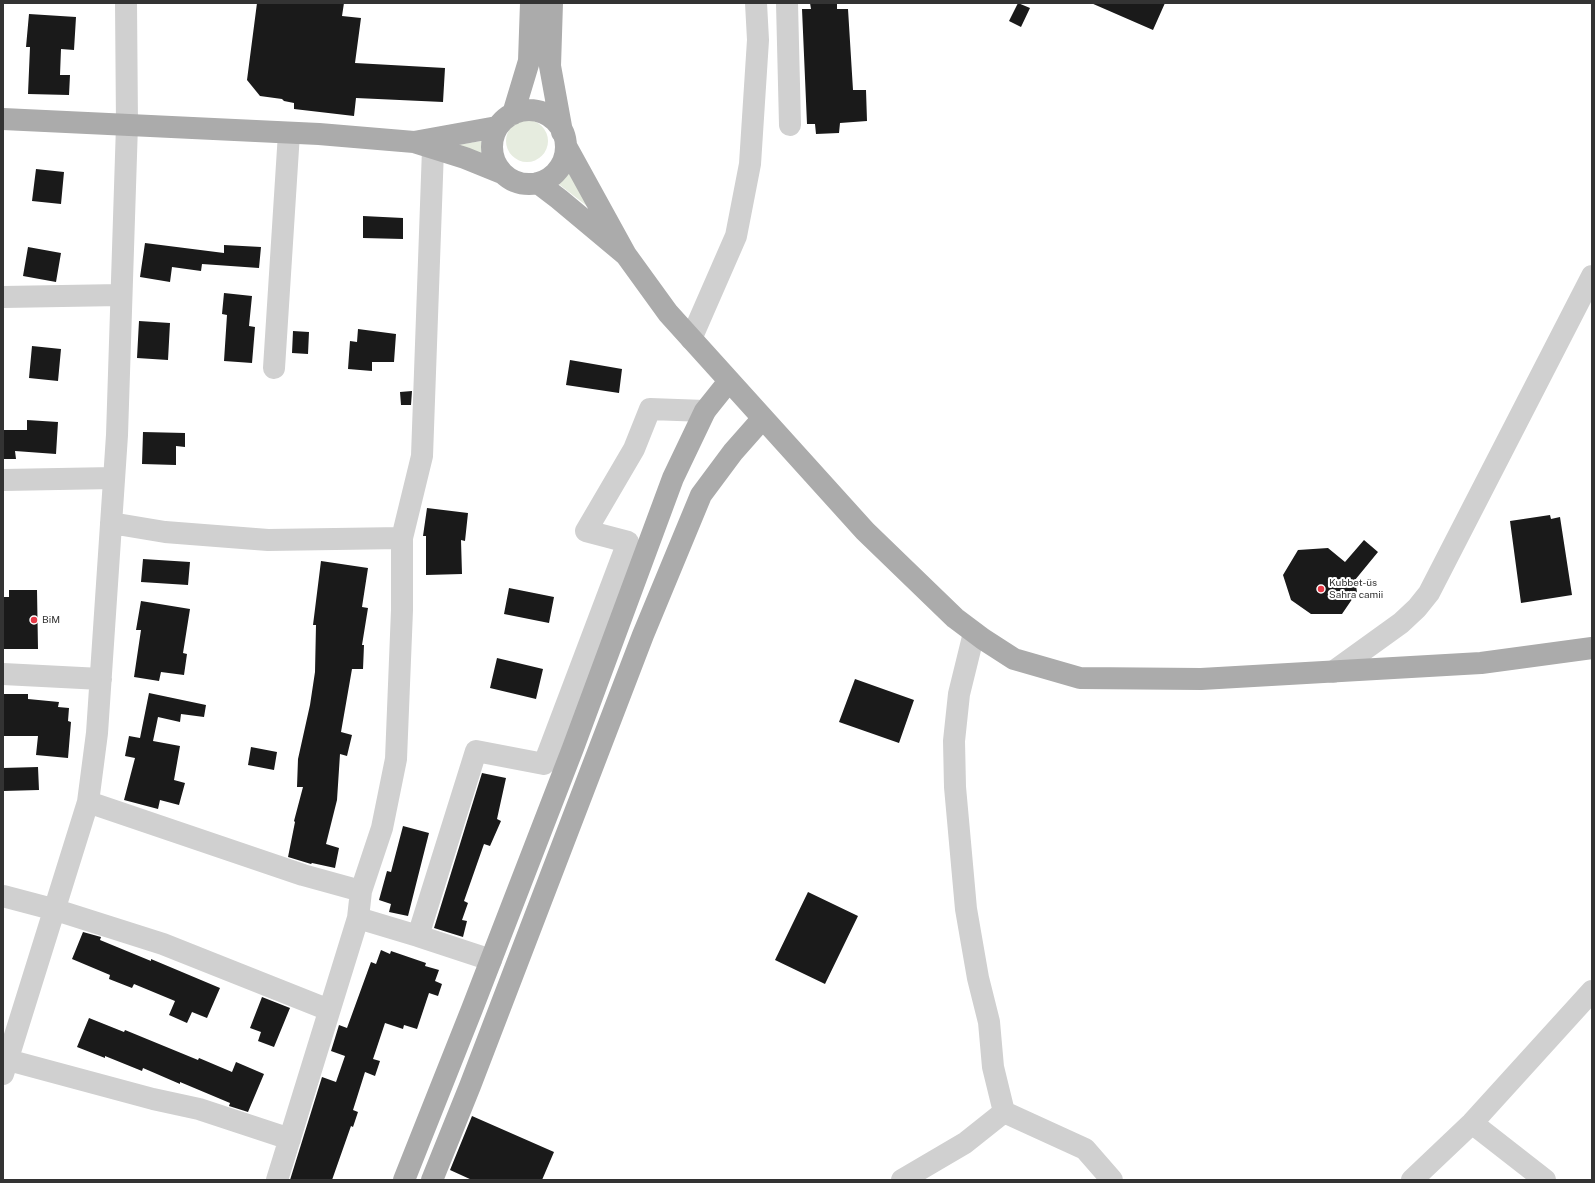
<!DOCTYPE html>
<html>
<head>
<meta charset="utf-8">
<style>
  body { margin:0 }
  #map { position:relative; width:1595px; height:1183px; overflow:hidden; background:#fff; font-family:"Public Sans",sans-serif }
  canvas { display:block }
  .frame { position:absolute; inset:0; border:4px solid #333; pointer-events:none }
</style>
</head>
<body>
<div id="map">
<canvas width="1595" height="1183"></canvas>
<div class="frame"></div>
</div>
<script>
const ctx = document.querySelector('canvas').getContext('2d');
ctx.lineJoin = 'round';
function paint(path, color) {
  ctx.fillStyle = color;
  ctx.fill(path, 'evenodd');
}
function poly(rows) {
  const path = new Path2D();
  for (const r of rows) {
    if (r.length === 3) {
      path.moveTo(r[0] + r[2], r[1]);
      path.arc(r[0], r[1], r[2], 0, 2 * Math.PI);
      continue;
    }
    path.moveTo(r[0], r[1]);
    for (let i = 2; i < r.length; i += 2) path.lineTo(r[i], r[i + 1]);
  }
  return path;
}
function trace(path, color, width, dash) {
  ctx.strokeStyle = color;
  ctx.lineWidth = width;
  ctx.lineCap = dash ? 'butt' : 'round';
  ctx.setLineDash(dash || []);
  ctx.stroke(path);
}
function label(font, color, halo, rows, align = 'center') {
  ctx.font = font + ' "Public Sans",sans-serif';
  ctx.lineWidth = 4;
  ctx.setLineDash([]);
  ctx.textBaseline = 'middle';
  ctx.strokeStyle = halo;
  ctx.fillStyle = color;
  for (const [text, x, y, turn = 0] of rows) {
    ctx.save();
    ctx.translate(x, y);
    ctx.rotate((+turn || 0) * Math.PI / 180);
    ctx.textAlign = isNaN(turn) ? turn : align;
    if (halo) ctx.strokeText(text, 0, 0);
    ctx.fillText(text, 0, 0);
    ctx.restore();
  }
}
paint(poly([
  [527,141,21],
  [481,141,481,154,446,147],
  [568,169,596,213,556,182]
]), '#e6ecdf');
paint(poly([
  [257,3,344,3,342,16,361,18,355,63,445,68,443,102,356,98,354,116,294,109,294,103,284,101,282,99,260,96,247,80],
  [810,3,837,3,837,9,848,9,853,90,866,90,867,121,840,123,839,133,816,134,815,124,807,124,802,9,811,9],
  [1018,3,1030,8,1021,27,1009,21],
  [1091,3,1165,3,1153,30],
  [29,14,76,17,74,50,61,49,60,75,70,75,69,95,28,94,30,47,26,47],
  [36,169,64,172,61,204,32,201],
  [363,216,403,218,403,239,363,238],
  [145,243,224,253,224,245,261,247,259,268,202,264,201,271,172,267,170,282,140,277],
  [28,247,61,253,56,282,23,276],
  [224,293,252,296,249,326,255,327,252,363,224,361,227,315,222,314],
  [139,321,170,323,168,360,137,358],
  [358,329,396,334,394,362,372,362,372,371,348,369,350,341,357,342],
  [293,331,309,332,308,354,292,353],
  [32,346,61,349,58,381,29,378],
  [570,360,622,369,619,393,566,385],
  [412,391,411,405,401,405,400,392],
  [27,420,58,422,56,454,15,451,16,459,3,459,3,430,27,430],
  [143,432,185,433,185,447,176,446,176,465,142,464],
  [427,508,468,513,465,541,461,540,462,574,426,575,426,536,423,536],
  [1550,515,1551,519,1560,517,1572,595,1521,603,1510,521],
  [1364,540,1378,552,1355,580,1357,592,1342,614,1311,614,1291,600,1283,575,1298,550,1328,548,1345,562],
  [143,559,190,562,188,585,141,582],
  [321,561,368,568,362,607,368,608,362,645,364,645,363,669,352,669,341,732,352,735,347,756,340,754,337,800,326,844,339,848,335,868,312,863,311,864,288,857,295,822,294,821,303,787,297,787,298,759,310,705,315,672,316,625,313,625],
  [509,588,554,597,549,623,504,614],
  [9,590,37,590,38,649,3,649,3,597,9,597],
  [141,601,190,609,183,653,187,654,184,675,161,672,159,681,134,677,141,630,136,630],
  [497,658,543,669,536,699,490,688],
  [855,679,914,700,899,743,839,722],
  [149,693,206,705,204,717,181,714,180,722,158,717,153,741,180,746,174,780,185,783,179,805,160,800,158,809,124,800,135,758,125,756,129,736,140,738],
  [3,694,28,694,28,699,59,702,58,707,69,708,68,721,71,722,68,758,36,755,38,736,3,736],
  [251,747,277,752,274,770,248,765],
  [38,767,39,790,3,791,3,768],
  [482,773,506,778,497,819,501,821,490,846,484,844,464,901,468,903,462,920,467,921,463,937,434,928],
  [403,826,429,833,408,916,389,912,391,904,379,900,387,871,391,872],
  [808,892,858,916,825,984,775,960],
  [83,932,101,937,100,940,151,961,151,959,220,988,207,1018,192,1012,187,1023,169,1015,175,1001,134,984,132,988,109,979,110,975,72,959],
  [381,950,390,954,391,951,426,963,425,966,439,970,435,981,442,984,438,996,429,993,417,1029,404,1025,403,1029,385,1023,373,1059,380,1061,375,1076,365,1072,353,1110,358,1112,353,1127,351,1126,332,1180,290,1180,322,1077,336,1082,345,1056,331,1051,339,1025,347,1028,371,962,376,964],
  [262,997,290,1008,274,1047,258,1041,261,1032,250,1028],
  [89,1018,124,1032,125,1030,198,1060,199,1058,232,1072,236,1062,264,1074,248,1112,229,1106,230,1103,180,1082,180,1084,143,1068,142,1071,105,1056,105,1058,77,1047],
  [472,1116,554,1152,542,1180,472,1180,450,1170]
]), '#1a1a1a');
trace(poly([
  [787,3,790,125],
  [3,297,121,295],
  [691,339,736,236,750,164,758,40,756,3],
  [274,368,289,133],
  [3,480,114,478],
  [111,523,165,532,268,540,402,538,402,610,396,759,382,828,361,891,358,918,277,1180],
  [402,538,422,456,433,149],
  [974,633,959,694,954,741,955,787,966,909,978,978,989,1022,993,1067,1004,1112,1085,1149,1112,1180],
  [1333,672,1401,623,1417,608,1429,593,1592,276],
  [3,674,101,679],
  [88,802,303,875,361,891],
  [3,896,56,910,163,944,329,1010],
  [358,918,418,936,491,960],
  [418,936,476,751,544,764,628,542,586,531,634,449,650,409,705,411],
  [8,1060,153,1099,199,1109,290,1139],
  [3,1074,88,802,97,733,117,435,127,125,126,3],
  [1472,1123,1545,1180],
  [902,1180,965,1143,1004,1112],
  [1412,1180,1472,1123,1592,991]
]), '#d0d0d0', 22);
trace(poly([
  [552,3,550,66,562,132],
  [529,147,37],
  [513,114,529,61,531,3],
  [3,119,319,134,414,142],
  [497,127,414,142,465,158,502,173],
  [538,183,559,199,626,255,566,146],
  [626,255,668,313,865,531,955,618,983,639,1014,659,1080,678,1201,679,1481,663,1592,648],
  [404,1180,472,1009,573,748,673,478,705,411,729,381],
  [432,1180,470,1086,643,635,701,495,733,452,763,418]
]), '#ababab', 22);
for (const [x, y, r, color] of [
  [1321,589,4,"#e63946"],
  [34,620,4,"#e63946"]
]) {
  const dot = new Path2D();
  dot.arc(x, y, r, 0, 2 * Math.PI);
  ctx.fillStyle = color;
  ctx.fill(dot);
  trace(dot, '#fff', 1.5);
}
label('10px', '#333', '#fff', [
  ["Kubbet-üs",1329,583],
  ["Sahra camii",1329,595],
  ["BiM",42,620]
], 'left');
</script>
</body>
</html>
